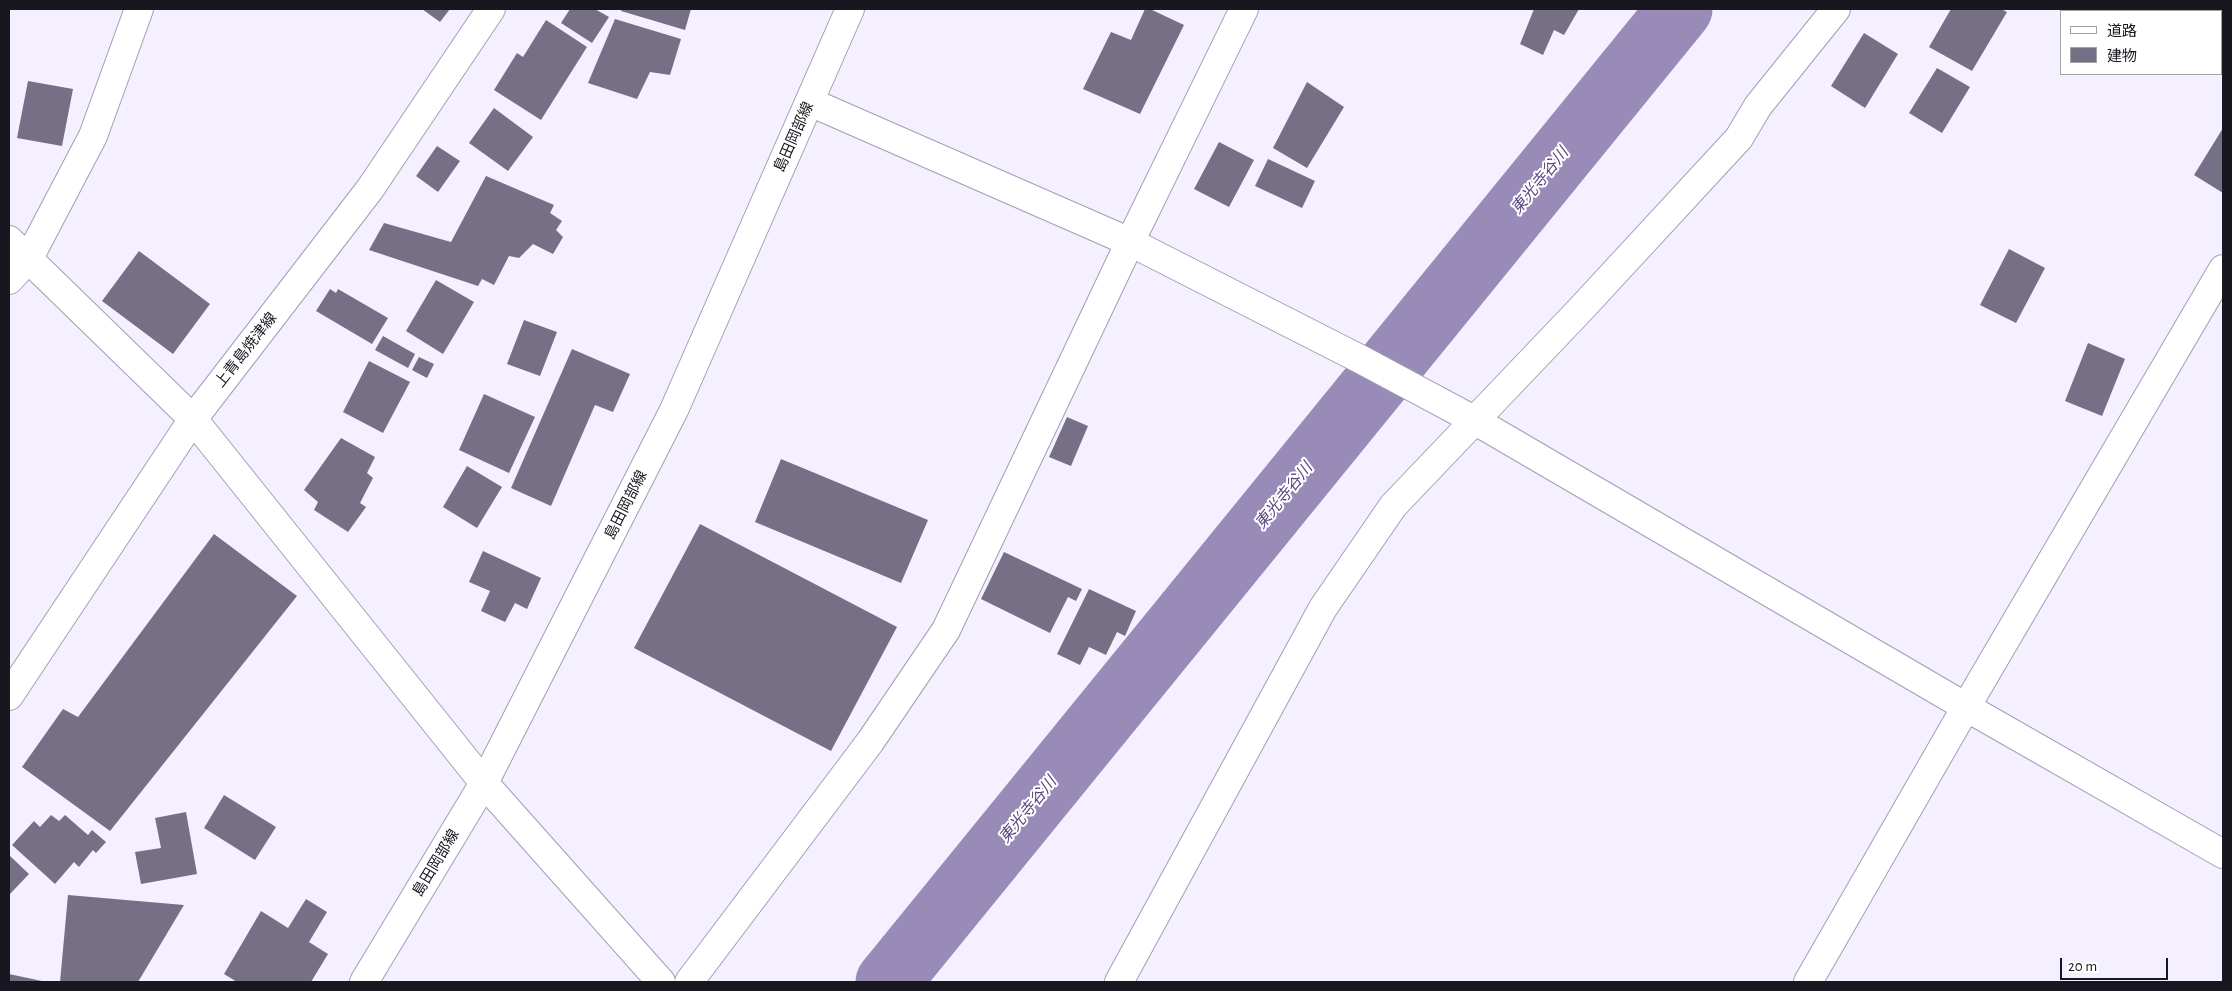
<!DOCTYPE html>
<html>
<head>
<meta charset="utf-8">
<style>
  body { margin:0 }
  #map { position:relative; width:2232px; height:991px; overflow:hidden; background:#f4f0ff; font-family:"Alegreya Sans","Noto Sans JP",sans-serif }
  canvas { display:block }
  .frame { position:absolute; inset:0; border:10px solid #18161e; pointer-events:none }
  .legend { position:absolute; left:2060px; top:10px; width:162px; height:65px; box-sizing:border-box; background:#fff; border:1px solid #a3a2a5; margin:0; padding:6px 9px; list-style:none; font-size:15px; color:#18161e }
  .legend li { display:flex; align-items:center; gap:10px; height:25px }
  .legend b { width:25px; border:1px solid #a3a2a5 }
  .scale { position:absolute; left:2060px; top:958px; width:108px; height:22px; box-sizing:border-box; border:2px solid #18161e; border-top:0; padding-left:6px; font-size:15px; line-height:18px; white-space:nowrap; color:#18161e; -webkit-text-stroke:4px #fff; paint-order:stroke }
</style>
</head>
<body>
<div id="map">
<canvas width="2232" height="991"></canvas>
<div class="frame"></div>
<ul class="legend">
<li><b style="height:6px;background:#fff"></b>道路</li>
<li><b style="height:14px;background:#767086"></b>建物</li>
</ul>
<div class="scale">20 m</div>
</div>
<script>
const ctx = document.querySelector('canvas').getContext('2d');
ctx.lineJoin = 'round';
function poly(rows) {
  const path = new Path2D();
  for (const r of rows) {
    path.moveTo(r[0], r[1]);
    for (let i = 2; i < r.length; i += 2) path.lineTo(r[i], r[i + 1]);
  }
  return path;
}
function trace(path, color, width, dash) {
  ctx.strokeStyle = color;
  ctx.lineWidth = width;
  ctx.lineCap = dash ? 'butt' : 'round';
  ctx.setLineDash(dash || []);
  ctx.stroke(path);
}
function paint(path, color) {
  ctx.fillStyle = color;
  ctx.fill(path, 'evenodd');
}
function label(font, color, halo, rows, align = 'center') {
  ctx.font = font + ' "Alegreya Sans","Noto Sans JP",sans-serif';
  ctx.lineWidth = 4;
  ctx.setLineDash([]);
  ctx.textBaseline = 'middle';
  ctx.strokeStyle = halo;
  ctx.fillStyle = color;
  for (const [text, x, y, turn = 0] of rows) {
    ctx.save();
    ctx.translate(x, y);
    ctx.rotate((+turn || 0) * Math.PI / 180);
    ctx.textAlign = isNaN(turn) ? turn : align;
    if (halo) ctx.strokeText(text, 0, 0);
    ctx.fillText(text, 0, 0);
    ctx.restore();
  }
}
trace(poly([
  [888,982,1680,9]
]), '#998bb7', 65);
paint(poly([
  [422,9,450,9,440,22],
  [570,9,595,9,609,17,592,43,561,23],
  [622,9,691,9,685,30,621,11],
  [1145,9,1150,9,1184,25,1140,114,1083,89,1111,32,1131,40],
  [1534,9,1579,9,1564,35,1554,30,1543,55,1520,44],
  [1951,9,2001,9,2007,12,1972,71,1929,47],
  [615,19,681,39,670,75,650,72,637,99,588,83],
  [546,20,587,47,541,120,494,90,517,53,523,57],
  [1864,33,1898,54,1865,108,1831,86],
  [1937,68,1970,87,1942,133,1909,113],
  [28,81,73,89,62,146,17,138],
  [1307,82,1344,107,1307,168,1273,148],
  [494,108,533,137,508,171,469,143],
  [2223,128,2223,193,2194,175],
  [1219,142,1254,160,1229,207,1194,189],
  [437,146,460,161,438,192,416,176],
  [1268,159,1315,181,1302,208,1255,186],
  [486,176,554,205,550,213,562,221,556,230,563,237,553,254,533,244,519,258,509,256,494,285,482,279,478,286,369,250,384,223,451,242],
  [2009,249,2045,268,2016,323,1980,305],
  [139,251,210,304,173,354,102,301],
  [436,280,474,302,443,354,406,331],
  [330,289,336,293,338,289,388,318,372,344,316,311],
  [524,320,557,332,540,376,507,364],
  [383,336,415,354,408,368,375,350],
  [2088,343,2125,359,2102,416,2065,401],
  [572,349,630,374,613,412,595,405,551,506,511,488],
  [419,357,434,364,427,378,412,370],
  [369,361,410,382,383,433,343,412],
  [484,394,535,417,509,473,459,450],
  [1067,417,1088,426,1071,466,1049,457],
  [341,438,375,457,367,473,373,478,360,503,366,507,348,532,314,510,318,502,304,490],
  [781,459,928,520,901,583,755,522],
  [467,466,502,487,477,528,443,507],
  [700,524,897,627,831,751,634,648],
  [214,534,297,596,110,831,22,767,63,709,78,717],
  [483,551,541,578,527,609,515,603,505,622,481,611,490,591,469,582],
  [1004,552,1082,589,1076,601,1068,597,1050,633,981,599],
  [1089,589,1136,611,1125,636,1117,632,1106,655,1089,647,1080,665,1057,654],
  [224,795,276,827,255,860,204,828],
  [186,812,197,874,141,884,135,852,161,848,155,818],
  [51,815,59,821,65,815,88,835,92,830,106,842,96,853,93,850,79,867,74,862,55,884,12,845,34,821,40,827],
  [9,855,29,874,10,894,9,892],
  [68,895,184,905,138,982,60,982],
  [306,899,327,912,309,942,328,954,311,982,237,982,224,974,261,911,288,928],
  [9,974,42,981,42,982,9,982]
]), '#767086');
const minor = poly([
  [810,102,1130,242,1360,359,1474,420,1966,707,2223,854],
  [9,240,193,419,484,783,661,982],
  [9,280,29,258,93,136,139,9],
  [689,982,870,742,946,630,1130,242,1244,9],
  [1119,982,1323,608,1393,506,1580,310,1739,138,1758,106,1836,9],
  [1808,982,1966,707,2223,269]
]);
const secondary = poly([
  [9,696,193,419,370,189,491,9],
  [364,982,484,783,674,410,850,9]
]);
trace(minor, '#a49db4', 30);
trace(secondary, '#a49db4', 30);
trace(minor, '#fff', 28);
trace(secondary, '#fff', 28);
label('15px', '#18161e', '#fff', [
  ["島田岡部線",794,137,-66],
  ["上青島焼津線",246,350,-52],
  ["島田岡部線",626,505,-63],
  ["島田岡部線",436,863,-59]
]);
label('italic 16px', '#5b4681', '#fff', [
  ["東光寺谷川",1540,181,-51],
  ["東光寺谷川",1284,496,-51],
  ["東光寺谷川",1028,810,-51]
]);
</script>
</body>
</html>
